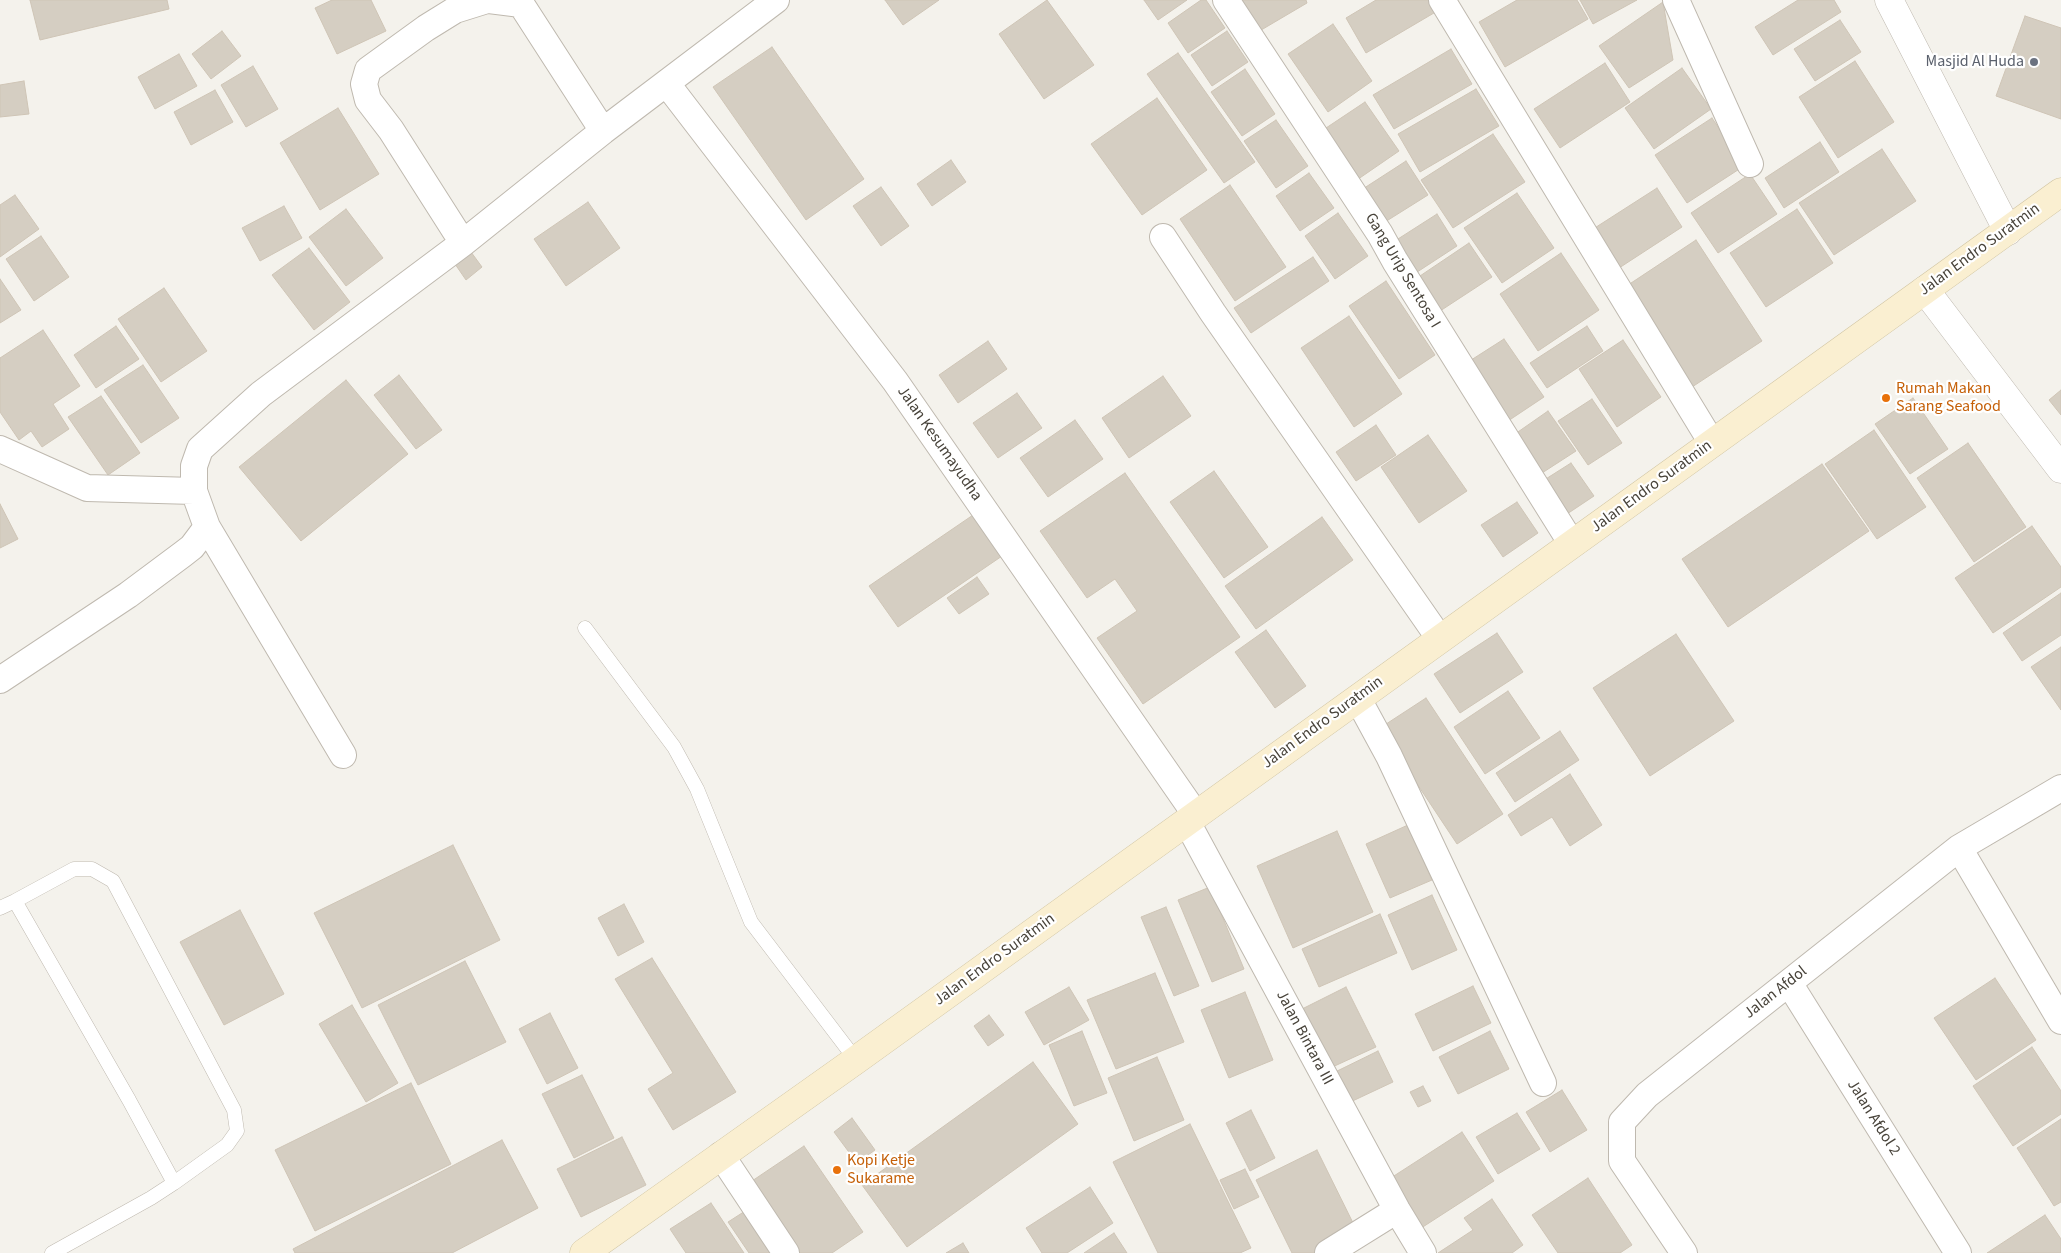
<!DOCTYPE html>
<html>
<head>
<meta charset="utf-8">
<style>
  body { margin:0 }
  canvas { display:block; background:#f4f2ec }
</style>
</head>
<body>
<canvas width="2061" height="1253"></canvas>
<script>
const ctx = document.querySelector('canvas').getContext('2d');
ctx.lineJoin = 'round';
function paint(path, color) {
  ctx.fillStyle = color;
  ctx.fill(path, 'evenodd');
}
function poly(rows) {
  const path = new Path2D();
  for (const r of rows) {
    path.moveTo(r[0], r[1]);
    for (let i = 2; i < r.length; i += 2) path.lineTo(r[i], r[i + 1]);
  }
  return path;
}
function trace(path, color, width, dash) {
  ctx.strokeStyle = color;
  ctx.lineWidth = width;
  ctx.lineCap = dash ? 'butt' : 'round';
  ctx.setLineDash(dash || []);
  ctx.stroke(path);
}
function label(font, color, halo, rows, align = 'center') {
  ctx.font = font + ' "Source Sans 3",sans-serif';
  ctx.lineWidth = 4.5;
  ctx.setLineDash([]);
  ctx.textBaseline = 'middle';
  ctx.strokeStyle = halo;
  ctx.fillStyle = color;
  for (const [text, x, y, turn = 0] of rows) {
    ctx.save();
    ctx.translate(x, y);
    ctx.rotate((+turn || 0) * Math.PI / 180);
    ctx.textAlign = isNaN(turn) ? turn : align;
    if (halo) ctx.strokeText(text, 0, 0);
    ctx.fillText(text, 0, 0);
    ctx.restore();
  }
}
const building = poly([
  [30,0,167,0,169,9,40,40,30,0],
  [332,0,371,0,386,31,337,54,315,8,332,0],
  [885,0,939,0,903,25,885,0],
  [1047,0,1094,65,1044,99,999,34,1047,0],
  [1144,0,1187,0,1158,20,1144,0],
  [1201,0,1206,0,1225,28,1188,53,1168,23,1201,0],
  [1230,0,1306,0,1307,3,1251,36,1230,0],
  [1376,0,1434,0,1439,10,1366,53,1346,18,1376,0],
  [1517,0,1577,0,1588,19,1505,67,1479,22,1517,0],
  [1580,0,1637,0,1593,24,1580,0],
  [1798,0,1834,0,1841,12,1773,55,1755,27,1798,0],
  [1663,2,1673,60,1629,88,1599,46,1663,2],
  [2025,16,2061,28,2061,119,1996,96,2025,16],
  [1840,20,1861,52,1815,81,1794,49,1840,20],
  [1333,24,1372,81,1328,112,1288,54,1333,24],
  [222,31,241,56,211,79,192,54,222,31],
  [1227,31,1248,62,1212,86,1191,55,1227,31],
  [772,47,864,179,806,220,713,87,772,47],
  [1451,49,1472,84,1394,129,1373,95,1451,49],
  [1178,53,1255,162,1224,183,1147,74,1178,53],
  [179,54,197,86,155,109,138,77,179,54],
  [1855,61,1894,122,1838,158,1799,97,1855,61],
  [1605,63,1630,102,1560,148,1534,109,1605,63],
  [253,66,278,109,246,127,221,85,253,66],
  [1682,68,1711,109,1654,149,1625,108,1682,68],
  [1245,69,1275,114,1242,136,1211,92,1245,69],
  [24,81,29,114,0,117,0,85,24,81],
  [1476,89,1499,126,1420,172,1398,134,1476,89],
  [215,90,233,122,191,145,174,112,215,90],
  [1157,98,1207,170,1142,215,1091,144,1157,98],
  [1365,102,1399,151,1351,184,1317,134,1365,102],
  [338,108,379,174,320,210,280,143,338,108],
  [1712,118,1744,166,1687,203,1655,155,1712,118],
  [1276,120,1308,166,1276,188,1244,141,1276,120],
  [1493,134,1525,182,1453,228,1421,180,1493,134],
  [1820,142,1839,172,1784,208,1765,178,1820,142],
  [1882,149,1916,201,1834,255,1799,203,1882,149],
  [951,160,966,182,932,206,917,184,951,160],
  [1406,161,1428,195,1377,227,1355,194,1406,161],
  [1309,173,1334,208,1300,231,1276,196,1309,173],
  [1750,174,1777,214,1718,253,1691,213,1750,174],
  [1230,185,1286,267,1235,301,1180,219,1230,185],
  [881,187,909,226,881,246,853,206,881,187],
  [1657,188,1682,227,1616,270,1590,231,1657,188],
  [1517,193,1554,248,1502,283,1464,228,1517,193],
  [15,195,39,229,0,257,0,205,15,195],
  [588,202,620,248,566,286,534,239,588,202],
  [284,206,302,238,260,261,242,228,284,206],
  [346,209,383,258,346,286,309,237,346,209],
  [1797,209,1833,263,1766,307,1730,253,1797,209],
  [1338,213,1368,256,1335,279,1305,236,1338,213],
  [1437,214,1457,246,1408,278,1387,246,1437,214],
  [41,236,69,277,34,301,6,259,41,236],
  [1696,240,1762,341,1689,389,1622,289,1696,240],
  [1469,243,1492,277,1437,313,1414,280,1469,243],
  [309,248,350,302,314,330,272,275,309,248],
  [471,252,482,267,466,280,455,264,471,252],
  [1561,253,1599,310,1538,351,1500,294,1561,253],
  [1313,257,1329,281,1251,333,1234,308,1313,257],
  [0,279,21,310,0,323,0,279],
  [1386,281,1435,355,1399,379,1349,306,1386,281],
  [164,288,207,351,161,382,118,319,164,288],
  [1349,316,1402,394,1354,427,1301,348,1349,316],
  [116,326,139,359,96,388,74,355,116,326],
  [1587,326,1603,351,1547,388,1530,363,1587,326],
  [43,330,80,386,53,404,69,429,42,447,31,431,19,440,0,412,0,358,43,330],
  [1504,339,1544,397,1508,421,1468,362,1504,339],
  [1623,340,1661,397,1617,427,1579,369,1623,340],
  [988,341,1007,369,958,403,939,375,988,341],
  [143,365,179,418,141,443,104,390,143,365],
  [399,375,442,430,416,449,374,395,399,375],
  [1163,376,1191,416,1129,458,1102,418,1163,376],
  [346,380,408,454,301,541,239,467,346,380],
  [2061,390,2061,415,2049,400,2061,390],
  [1017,393,1042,428,998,458,973,423,1017,393],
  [101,396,140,453,108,475,68,417,101,396],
  [1913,398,1948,449,1910,474,1875,424,1913,398],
  [1592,399,1622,443,1588,465,1558,421,1592,399],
  [1548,411,1576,451,1542,473,1515,434,1548,411],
  [1075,420,1103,459,1048,497,1020,458,1075,420],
  [1376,425,1396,455,1356,481,1336,452,1376,425],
  [1874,430,1926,507,1877,539,1825,464,1874,430],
  [1428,435,1467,491,1419,523,1381,467,1428,435],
  [1968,443,2026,527,1974,562,1917,478,1968,443],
  [1571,463,1594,496,1564,516,1541,482,1571,463],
  [1822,464,1869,531,1728,627,1682,559,1822,464],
  [1214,471,1268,547,1224,578,1170,502,1214,471],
  [1125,473,1240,637,1143,704,1097,638,1137,611,1115,579,1087,598,1040,531,1125,473],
  [1517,502,1538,533,1503,557,1481,525,1517,502],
  [0,504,18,539,0,548,0,504],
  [976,513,1005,554,898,627,869,586,976,513],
  [1322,517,1353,560,1256,629,1225,586,1322,517],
  [2032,526,2061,567,2061,587,1993,633,1955,578,2032,526],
  [977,577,989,594,959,614,947,598,977,577],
  [2061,593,2061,635,2022,661,2003,633,2061,593],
  [1266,630,1306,686,1275,708,1235,652,1266,630],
  [1497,633,1523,672,1460,713,1434,674,1497,633],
  [1676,634,1734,721,1650,776,1593,688,1676,634],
  [2061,647,2061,710,2031,667,2061,647],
  [1508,691,1540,738,1485,774,1454,727,1508,691],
  [1426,698,1503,814,1457,844,1380,728,1426,698],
  [1560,731,1579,760,1515,802,1496,773,1560,731],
  [1570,774,1602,825,1570,846,1552,817,1521,836,1508,815,1570,774],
  [1408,825,1432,880,1390,898,1366,844,1408,825],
  [1337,831,1373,912,1293,948,1257,866,1337,831],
  [453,845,500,940,362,1008,314,913,453,845],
  [1210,887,1244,969,1212,982,1178,900,1210,887],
  [1432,895,1457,950,1412,970,1388,915,1432,895],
  [624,904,644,942,618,956,598,918,624,904],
  [1166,907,1199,986,1174,996,1141,917,1166,907],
  [240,910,284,994,224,1025,180,942,240,910],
  [1380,914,1397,953,1319,987,1302,949,1380,914],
  [652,958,736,1092,673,1130,648,1089,673,1073,615,979,652,958],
  [465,961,506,1042,418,1085,378,1005,465,961],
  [1155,973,1184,1042,1116,1069,1087,1000,1155,973],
  [1995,978,2036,1040,1976,1080,1934,1018,1995,978],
  [1473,986,1491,1023,1433,1051,1415,1014,1473,986],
  [1069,987,1089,1020,1044,1045,1025,1012,1069,987],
  [1346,987,1376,1047,1328,1069,1296,1012,1346,987],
  [1245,992,1273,1060,1229,1078,1201,1010,1245,992],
  [352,1005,398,1083,366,1102,319,1024,352,1005],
  [550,1013,578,1068,547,1084,519,1029,550,1013],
  [989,1015,1004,1035,988,1046,974,1026,989,1015],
  [1082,1031,1107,1093,1074,1106,1049,1045,1082,1031],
  [1490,1031,1509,1069,1458,1094,1439,1057,1490,1031],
  [2032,1047,2061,1091,2061,1114,2013,1146,1973,1086,2032,1047],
  [1378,1051,1393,1082,1344,1105,1329,1075,1378,1051],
  [1157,1057,1184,1120,1134,1141,1108,1078,1157,1057],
  [1033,1062,1078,1124,907,1247,862,1185,1033,1062],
  [582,1075,614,1138,574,1158,542,1094,582,1075],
  [411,1083,451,1164,315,1231,275,1150,411,1083],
  [1423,1086,1431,1101,1418,1107,1410,1092,1423,1086],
  [1562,1090,1587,1130,1550,1152,1526,1112,1562,1090],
  [1251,1110,1275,1158,1250,1171,1226,1123,1251,1110],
  [1517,1113,1540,1149,1498,1174,1476,1137,1517,1113],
  [852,1118,875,1150,857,1163,834,1132,852,1118],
  [2061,1119,2061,1202,2054,1206,2017,1148,2061,1119],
  [1190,1124,1251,1248,1240,1253,1158,1253,1113,1162,1190,1124],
  [1462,1132,1494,1181,1415,1232,1383,1183,1462,1132],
  [622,1137,646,1185,581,1217,557,1169,622,1137],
  [502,1140,538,1208,452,1253,295,1253,293,1249,502,1140],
  [804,1146,863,1232,832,1253,797,1253,749,1183,804,1146],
  [1317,1150,1358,1233,1317,1253,1292,1253,1256,1180,1317,1150],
  [1245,1169,1259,1197,1234,1209,1220,1180,1245,1169],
  [1588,1178,1632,1245,1620,1253,1558,1253,1532,1215,1588,1178],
  [1090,1187,1113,1223,1067,1253,1042,1253,1026,1228,1090,1187],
  [1492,1199,1523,1245,1512,1253,1438,1253,1473,1230,1464,1218,1492,1199],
  [711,1203,744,1253,686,1253,670,1229,711,1203],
  [753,1206,785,1253,749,1253,728,1222,753,1206],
  [2045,1215,2061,1239,2061,1253,1987,1253,2045,1215],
  [1114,1233,1127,1253,1084,1253,1114,1233],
  [963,1243,969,1253,946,1253,963,1243]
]);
paint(building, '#d5cec2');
trace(building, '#cfc5b6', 1);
const service = poly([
  [585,628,674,747,697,789,751,922,856,1060],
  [15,901,74,869,92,869,113,881,234,1110,237,1131,227,1145,174,1183],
  [0,908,15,901,129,1100,174,1183,151,1198,52,1253]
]);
const minor = poly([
  [489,0,521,4,603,131],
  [1226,0,1380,234,1395,261,1572,544],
  [1442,0,1712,443],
  [1676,0,1750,164],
  [667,84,895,381,1196,815],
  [1163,237,1213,313,1440,639],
  [463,243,391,130,368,100,364,84,368,70,426,28,455,10,487,0],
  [0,449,87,488,194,491],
  [0,680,128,595,183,554,192,547,207,527],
  [1358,699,1389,756,1543,1083],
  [343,755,207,527,194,491,194,466,200,449,261,394,463,243,603,131,776,0],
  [1187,822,1397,1210,1423,1253],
  [1959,848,2061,1021],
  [1789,983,1958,1253],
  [721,1155,786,1253],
  [1328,1253,1397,1210],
  [1684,1253,1622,1161,1622,1122,1647,1095,1959,848,2061,788]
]);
const tertiary = poly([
  [1889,0,2008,231],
  [1925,290,2061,469]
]);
const secondary = poly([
  [584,1253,856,1060,2061,192]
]);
trace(service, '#bfb9af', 15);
trace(minor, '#bfb9af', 28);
trace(tertiary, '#bfb9af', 29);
trace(secondary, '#cfc3a0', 29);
trace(service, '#fff', 14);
trace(minor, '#fff', 26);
trace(tertiary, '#fff', 28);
trace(secondary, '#faefd1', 28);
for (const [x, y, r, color] of [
  [2034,62,5,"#6b7280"],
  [1886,398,5,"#e8710a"],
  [837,1170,5,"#e8710a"]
]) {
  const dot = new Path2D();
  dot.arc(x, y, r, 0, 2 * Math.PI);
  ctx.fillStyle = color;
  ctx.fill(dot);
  trace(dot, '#fff', 2);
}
label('16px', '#5b616d', '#fff', [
  ["Masjid Al Huda",2024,62]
], 'right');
label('16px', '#48433a', '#fff', [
  ["Jalan Endro Suratmin",1980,250,-36],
  ["Gang Urip Sentosa I",1402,271,59],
  ["Jalan Kesumayudha",939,444,55],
  ["Jalan Endro Suratmin",1652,487,-36],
  ["Jalan Endro Suratmin",1323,723,-36],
  ["Jalan Endro Suratmin",995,960,-36],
  ["Jalan Afdol",1776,993,-38],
  ["Jalan Bintara III",1304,1038,62],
  ["Jalan Afdol 2",1873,1118,58]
]);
label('16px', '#c56008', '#fff', [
  ["Rumah Makan",1896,389],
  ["Sarang Seafood",1896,407],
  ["Kopi Ketje",847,1161],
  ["Sukarame",847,1179]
], 'left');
</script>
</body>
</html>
